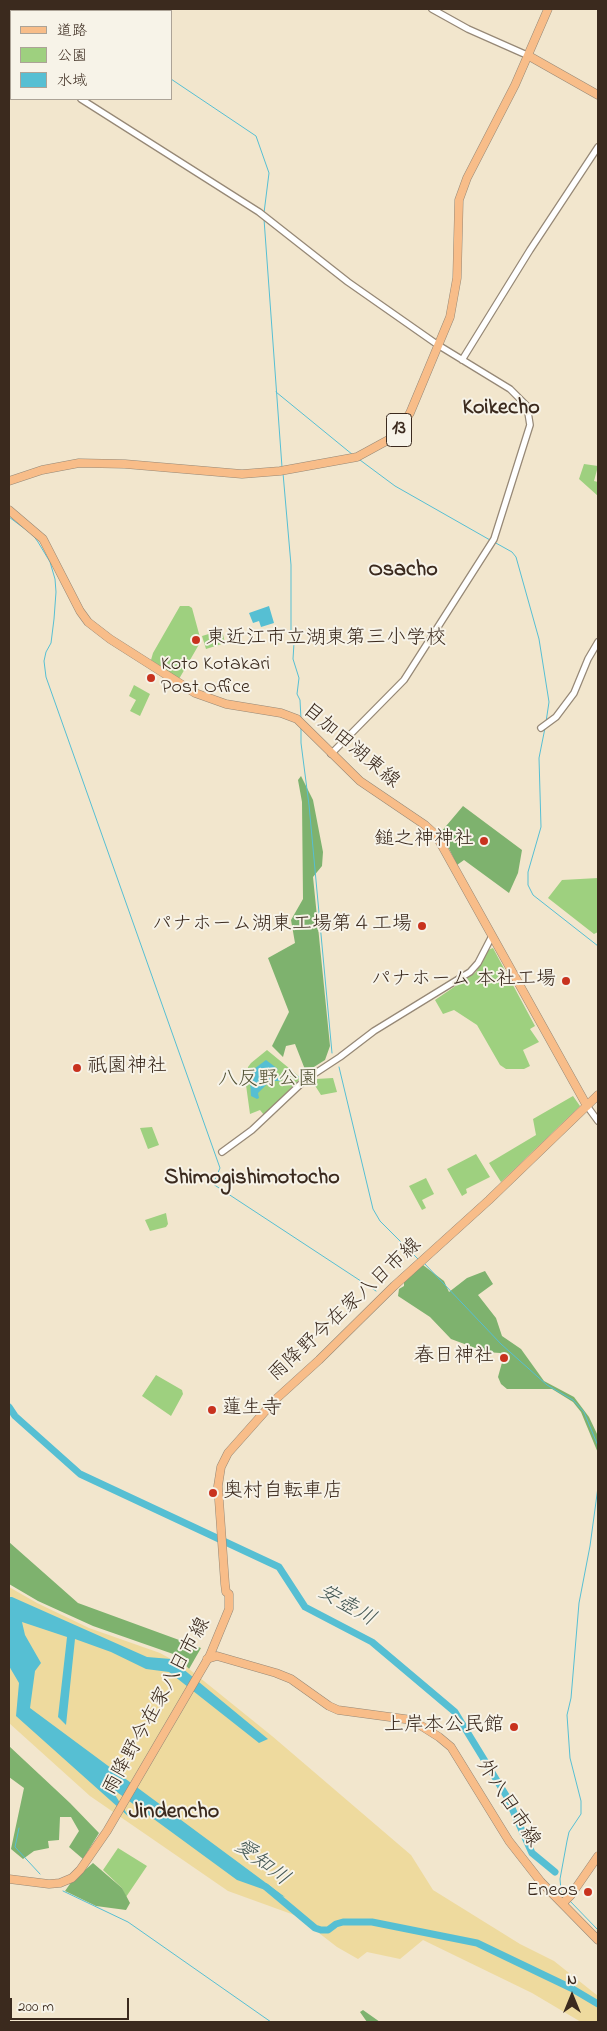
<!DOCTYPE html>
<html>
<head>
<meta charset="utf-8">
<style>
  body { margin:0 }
  #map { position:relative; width:607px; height:2031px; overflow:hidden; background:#f2e6cd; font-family:"Indie Flower","Klee One",sans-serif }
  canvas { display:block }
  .frame { position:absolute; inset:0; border:10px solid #3b2a1e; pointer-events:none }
  .legend { position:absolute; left:10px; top:10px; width:162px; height:90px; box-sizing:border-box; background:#f7f3e8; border:1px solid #aca397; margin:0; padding:6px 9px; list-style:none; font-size:15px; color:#3b2a1e }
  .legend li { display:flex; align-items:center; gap:10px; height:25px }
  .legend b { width:25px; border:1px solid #aca397 }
  .north { position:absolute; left:547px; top:1971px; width:50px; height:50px; -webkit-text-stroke:4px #f7f3e8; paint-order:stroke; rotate:0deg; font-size:14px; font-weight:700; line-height:20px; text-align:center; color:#3b2a1e }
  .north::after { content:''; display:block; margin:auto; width:18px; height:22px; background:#3b2a1e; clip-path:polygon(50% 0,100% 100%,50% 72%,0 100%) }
  .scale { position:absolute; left:10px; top:1998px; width:119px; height:22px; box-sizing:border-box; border:2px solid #3b2a1e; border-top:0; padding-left:6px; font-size:15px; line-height:18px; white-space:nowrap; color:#3b2a1e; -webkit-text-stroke:4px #f7f3e8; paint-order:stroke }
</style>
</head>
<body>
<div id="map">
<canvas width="607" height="2031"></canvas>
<div class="frame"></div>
<ul class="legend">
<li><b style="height:6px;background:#f8bd89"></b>道路</li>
<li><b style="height:14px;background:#9ed07f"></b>公園</li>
<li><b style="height:14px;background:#56bfd3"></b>水域</li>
</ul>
<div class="north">N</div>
<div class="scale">200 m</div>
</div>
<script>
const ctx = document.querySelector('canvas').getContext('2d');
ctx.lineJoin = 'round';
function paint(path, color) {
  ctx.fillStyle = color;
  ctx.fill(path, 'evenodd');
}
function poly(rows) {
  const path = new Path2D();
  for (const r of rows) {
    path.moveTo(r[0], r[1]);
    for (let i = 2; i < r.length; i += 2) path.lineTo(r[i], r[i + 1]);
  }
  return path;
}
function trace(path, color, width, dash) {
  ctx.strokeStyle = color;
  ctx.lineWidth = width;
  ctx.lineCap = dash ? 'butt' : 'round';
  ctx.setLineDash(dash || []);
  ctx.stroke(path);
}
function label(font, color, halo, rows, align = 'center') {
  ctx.font = font + ' "Indie Flower","Klee One",sans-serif';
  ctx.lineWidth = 4;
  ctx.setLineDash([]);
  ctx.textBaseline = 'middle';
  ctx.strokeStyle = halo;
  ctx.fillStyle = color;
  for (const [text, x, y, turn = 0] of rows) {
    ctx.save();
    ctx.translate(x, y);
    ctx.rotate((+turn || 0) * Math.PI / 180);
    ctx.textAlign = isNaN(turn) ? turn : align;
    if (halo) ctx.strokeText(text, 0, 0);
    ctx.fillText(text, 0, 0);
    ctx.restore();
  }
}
paint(poly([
  [584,464,598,466,594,481,598,482,598,496,579,479],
  [180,606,189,606,192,608,201,641,179,679,151,660,153,653],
  [222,630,225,643,206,649,202,636],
  [134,685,150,694,140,716,130,711,136,700,129,696],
  [598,878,598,932,594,934,548,898,562,880],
  [493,948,535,1026,530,1029,539,1042,523,1050,530,1066,524,1069,506,1069,500,1065,477,1025,454,1010,443,1014,435,1000,476,972,488,950],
  [267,1050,301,1078,264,1115,260,1110,250,1114,246,1085,248,1067,251,1063],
  [333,1078,337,1092,321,1095,314,1084,316,1079],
  [573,1096,580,1106,501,1182,489,1163,536,1135,533,1119],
  [152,1127,159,1145,148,1149,140,1128],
  [476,1154,490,1177,466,1189,467,1193,462,1196,447,1169],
  [426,1178,434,1194,422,1200,426,1208,422,1210,409,1186],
  [166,1213,168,1224,166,1227,150,1231,145,1220],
  [156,1375,182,1390,183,1394,171,1416,142,1396],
  [118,1848,147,1866,126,1897,122,1888,103,1870]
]), '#9ed07f');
paint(poly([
  [301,776,313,800,323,852,322,866,313,877,330,1046,325,1060,306,1072,295,1044,286,1046,283,1057,272,1046,289,1012,268,958,295,943,291,920,303,899,302,802,298,780],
  [463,806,522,850,518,873,509,893,464,860,457,865,441,832],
  [423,1265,444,1281,449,1292,467,1278,485,1271,493,1284,478,1295,496,1318,502,1336,521,1349,544,1381,574,1397,589,1417,598,1436,598,1453,581,1412,573,1402,552,1389,507,1389,501,1384,498,1377,503,1359,500,1353,486,1352,451,1339,430,1317,398,1296,399,1289,404,1286,404,1281],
  [9,1542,78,1603,201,1648,189,1669,176,1655,93,1626,38,1601,9,1584],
  [9,1746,70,1803,99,1833,83,1859,69,1847,79,1831,71,1817,60,1817,59,1840,48,1841,49,1848,34,1851,23,1859,11,1849,24,1788,9,1777],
  [93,1863,122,1888,130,1903,126,1910,96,1906,65,1891,72,1881],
  [363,2010,380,2022,367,2022,360,2012]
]), '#7eb26e');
paint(poly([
  [9,1587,37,1603,89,1628,160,1653,189,1669,272,1736,411,1855,433,1890,520,1944,554,1961,598,1996,598,2022,581,2022,532,1993,423,1940,400,1959,367,1952,358,1959,337,1947,297,1916,228,1891,90,1796,9,1723]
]), '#eeda9e');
paint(poly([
  [269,606,274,623,261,627,259,621,253,623,249,613],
  [266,1060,278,1069,274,1072,268,1070,269,1078,284,1077,280,1081,270,1081,258,1093,259,1098,257,1099,251,1096,250,1079,254,1069],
  [9,1597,12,1597,147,1657,171,1659,268,1739,259,1743,169,1672,146,1669,111,1652,75,1639,66,1725,58,1717,67,1637,22,1622,25,1635,41,1663,35,1671,30,1708,285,1897,237,1880,110,1787,129,1817,16,1716,19,1683,9,1666]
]), '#56bfd3');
trace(poly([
  [64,9,68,11],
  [171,79,256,136,269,173,264,213],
  [264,219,282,467],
  [276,392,353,455],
  [360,460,395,486,490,540],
  [283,473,291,565,291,633,294,643,293,659,299,678,297,694,300,700,301,719],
  [9,517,33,535,38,542,50,562,55,579,56,592,54,619,51,643,46,652,44,661,46,677,220,1168,213,1184,376,1291],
  [494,542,512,552,516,557,539,639,549,702,546,722],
  [301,728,301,743,309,805,332,1053],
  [545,728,539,758,541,827,528,872,528,885,533,895,598,946],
  [339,1067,373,1209,380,1221,419,1260],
  [284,1078,289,1075,300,1077],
  [424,1263,501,1344,547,1385,573,1400,584,1412,598,1446],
  [19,1828,15,1847,40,1874],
  [63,1891,128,1922,271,2022],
  [565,1896,561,1891,560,1879,567,1841,569,1832,581,1814,581,1801,570,1758,567,1715,571,1698,579,1603,590,1546,598,1487],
  [569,1900,598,1930]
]), '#56bfd3', 1);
trace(poly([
  [9,1407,15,1416,80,1474,279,1567,305,1607,372,1642,455,1712,507,1797,532,1853,555,1872],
  [266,1887,315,1928,321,1930,328,1930,336,1924,343,1922,372,1922,477,1943,571,1988,598,2004]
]), '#56bfd3', 7);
const minor = poly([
  [432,9,468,29,529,56],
  [9,49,11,51],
  [81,99,259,212,348,282,438,345,510,389,527,406,530,425,494,539,404,680,331,754],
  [462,360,530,250,598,147],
  [541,728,556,717,574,693,588,659,598,642],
  [587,1106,598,1121],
  [222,1152,252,1130,305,1080,340,1057,374,1031,470,972,478,963,492,936]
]);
const major = poly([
  [529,56,598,95],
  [9,481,42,470,79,463,125,464,242,474,280,471,357,457,390,439,398,431,410,413,450,317,457,278,459,200,467,178,515,85,548,9],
  [9,510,43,539,80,611,88,622,110,639,195,693,226,704,281,713,297,719,360,781,425,825,436,835,587,1106],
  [207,1659,217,1656,276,1673,291,1679,329,1706,338,1710,412,1720,439,1737,451,1747,509,1841,541,1882,598,1940],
  [9,1879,49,1884,60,1883,72,1878,80,1870,107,1831,210,1655,229,1609,229,1594,226,1592,225,1584,218,1486,221,1467,228,1453,276,1399,319,1360,394,1286,489,1200,598,1095],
  [563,1903,571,1895,598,1856]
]);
trace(minor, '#968876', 8);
trace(major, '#968876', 9);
trace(minor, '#fff', 5.5);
trace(major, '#f8bd89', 8);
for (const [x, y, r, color] of [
  [196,640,5,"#c8321e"],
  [151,678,5,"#c8321e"],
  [484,841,5,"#c8321e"],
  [422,926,5,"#c8321e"],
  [566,981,5,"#c8321e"],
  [77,1068,5,"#c8321e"],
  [504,1358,5,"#c8321e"],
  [212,1410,5,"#c8321e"],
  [213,1493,5,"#c8321e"],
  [514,1727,5,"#c8321e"],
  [588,1892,5,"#c8321e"]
]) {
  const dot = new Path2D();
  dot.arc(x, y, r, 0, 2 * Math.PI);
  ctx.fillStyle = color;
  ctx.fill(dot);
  trace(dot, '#f7f3e8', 2);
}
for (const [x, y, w] of [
  [399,430,25]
]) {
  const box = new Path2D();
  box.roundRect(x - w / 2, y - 16.5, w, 33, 4);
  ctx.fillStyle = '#f7f3e8';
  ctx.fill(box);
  trace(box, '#3b2a1e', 1);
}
label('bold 19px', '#3b2a1e', null, [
  ["13",399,430]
]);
label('20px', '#3b2a1e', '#f7f3e8', [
  ["東近江市立湖東第三小学校",206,640,"left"],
  ["Koto Kotakari",161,666,"left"],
  ["Post Office",161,689,"left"],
  ["鎚之神神社",474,841],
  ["パナホーム湖東工場第４工場",412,926],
  ["パナホーム 本社工場",556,981],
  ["祇園神社",87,1068,"left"],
  ["春日神社",494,1358],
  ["蓮生寺",222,1410,"left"],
  ["奥村自転車店",223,1493,"left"],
  ["上岸本公民館",504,1727],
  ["Eneos",578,1892]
], 'right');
label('20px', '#3b2a1e', '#f7f3e8', [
  ["目加田湖東線",350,747,40],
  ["雨降野今在家八日市線",346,1311,-43],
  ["雨降野今在家八日市線",158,1707,-61],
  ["外八日市線",507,1804,57]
]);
label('20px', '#545436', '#f7f3e8', [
  ["八反野公園",268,1081]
]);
label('italic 21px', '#435754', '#f7f3e8', [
  ["安壺川",346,1607,30],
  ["愛知川",261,1864,37]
]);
label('bold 22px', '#3b2a1e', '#f7f3e8', [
  ["Koikecho",501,409],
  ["Osacho",403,571],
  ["Shimogishimotocho",252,1179],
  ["Jindencho",174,1813]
]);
</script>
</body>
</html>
